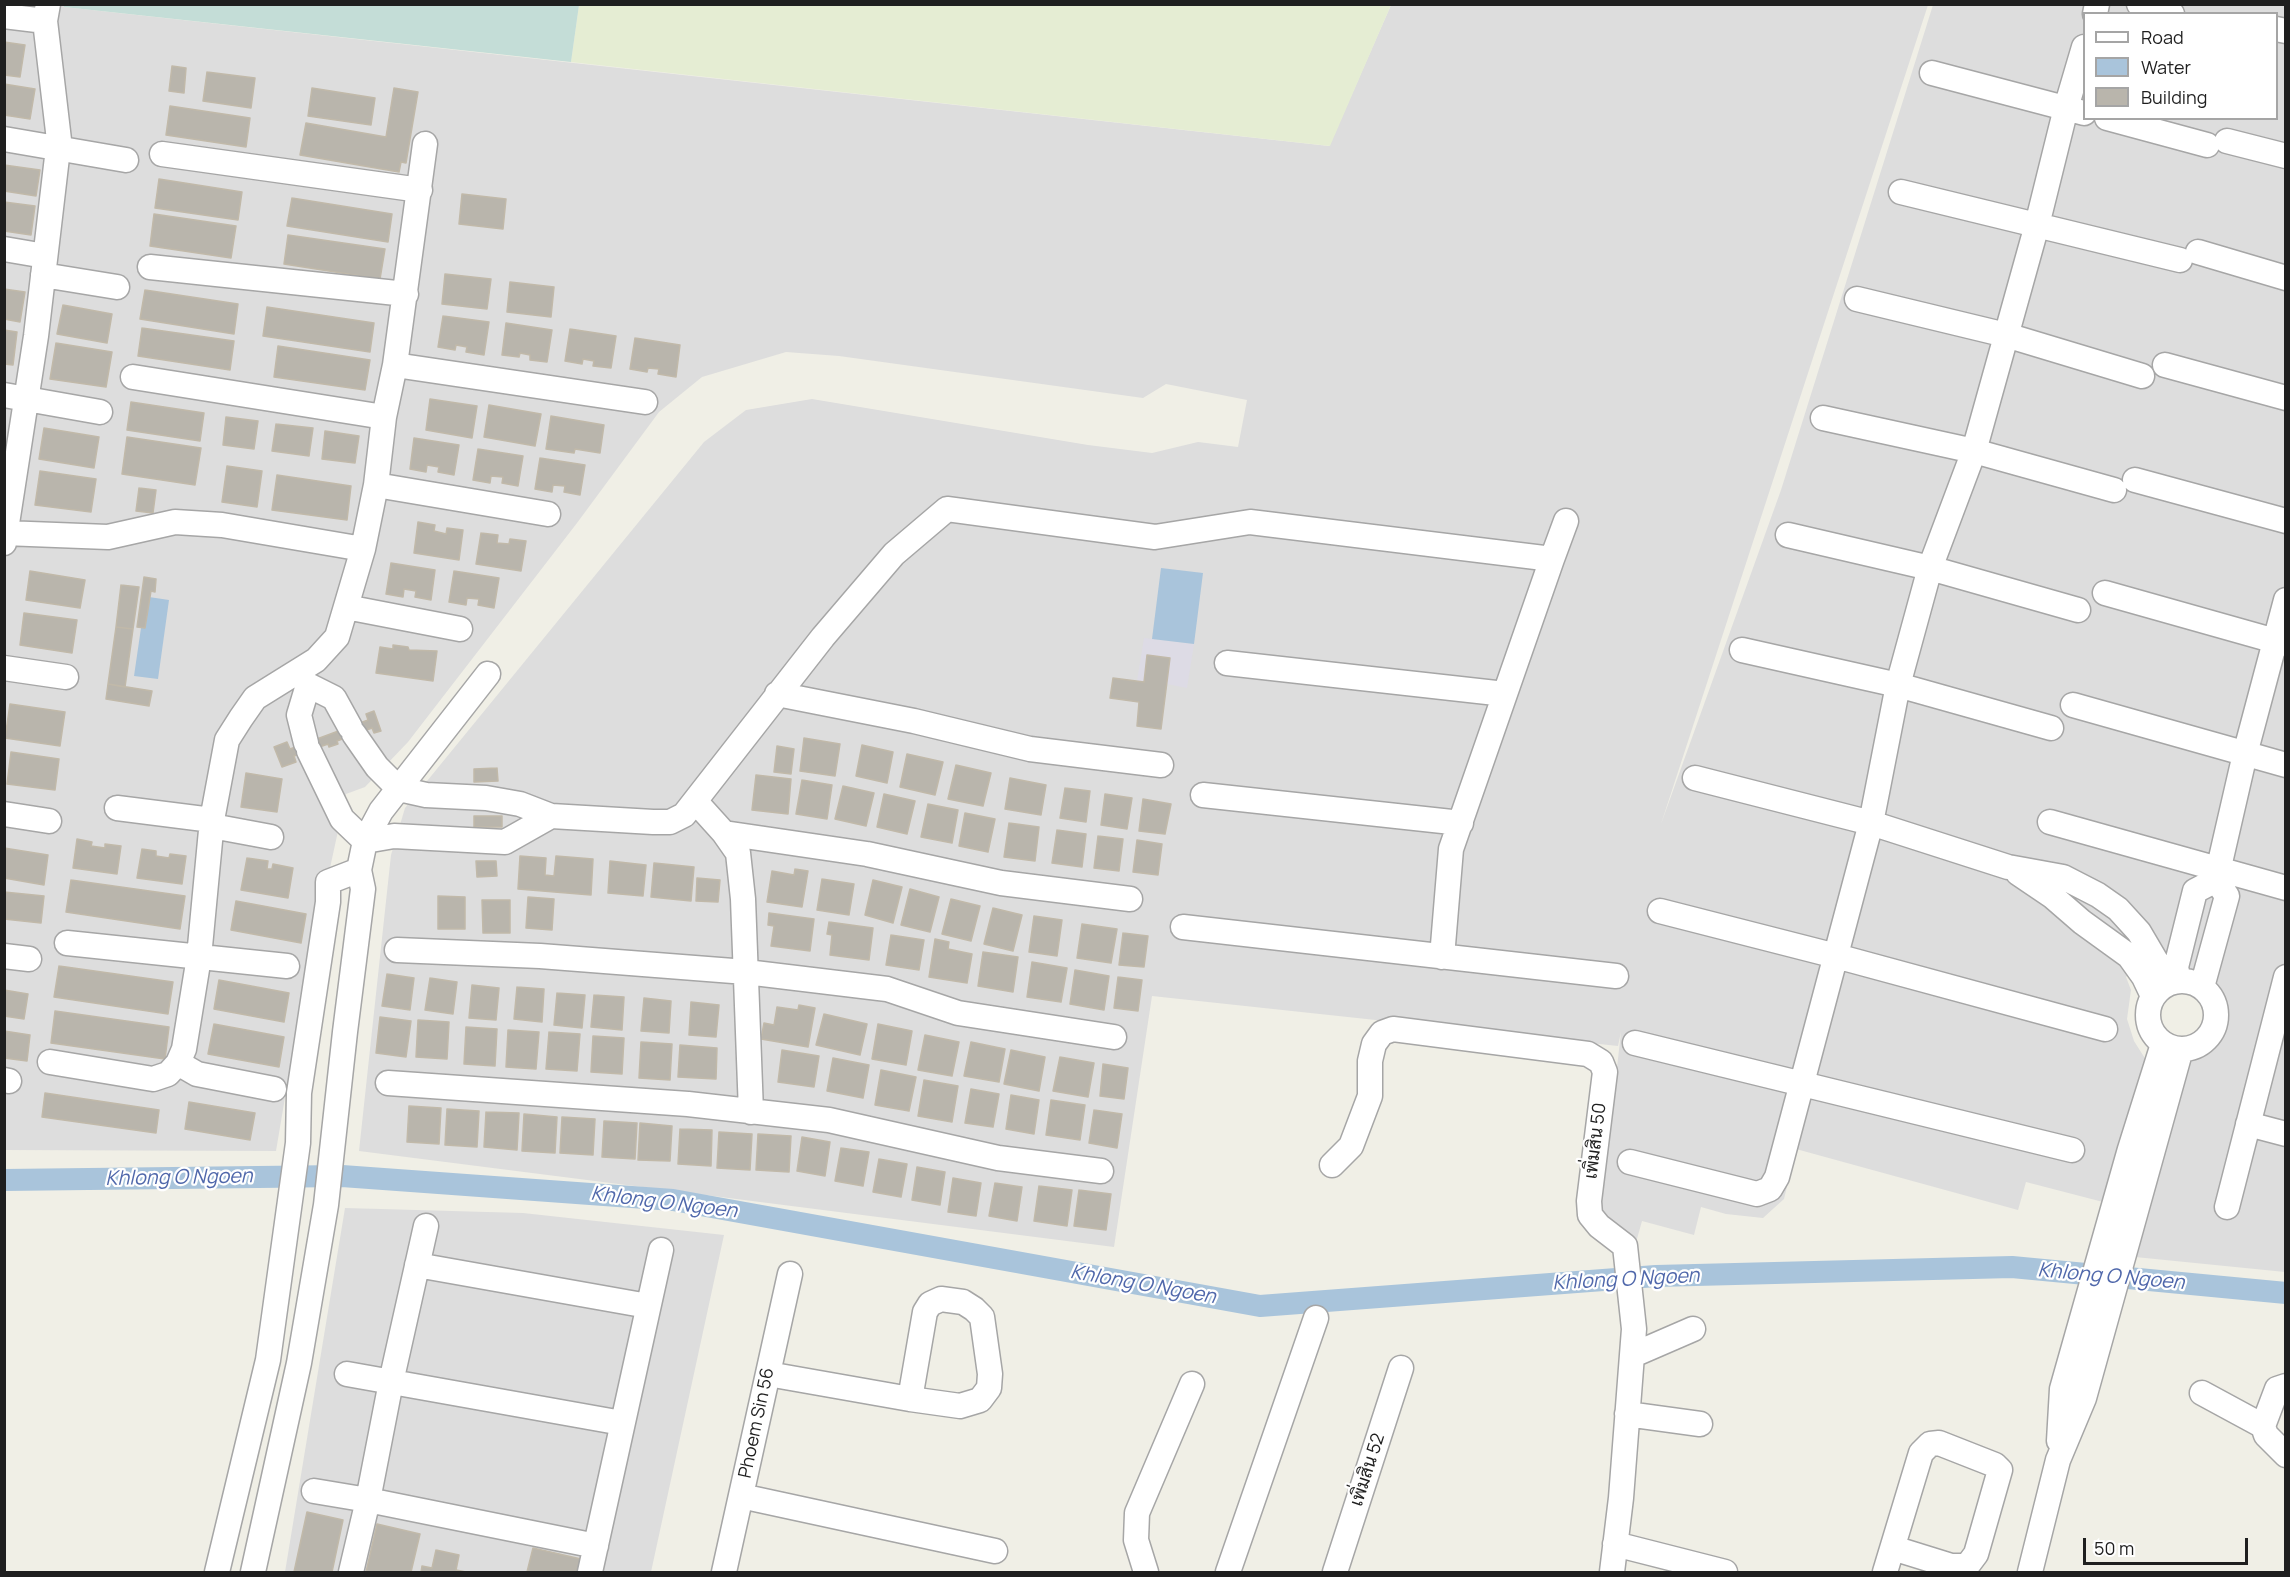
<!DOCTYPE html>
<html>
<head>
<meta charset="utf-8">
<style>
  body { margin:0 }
  #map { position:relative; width:2290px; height:1577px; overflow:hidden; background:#f0efe6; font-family:Manrope,sans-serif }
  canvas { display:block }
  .frame { position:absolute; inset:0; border:6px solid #1f1f1f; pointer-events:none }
  .legend { position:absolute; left:2083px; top:12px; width:195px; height:108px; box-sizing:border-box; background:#fff; border:2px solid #a5a5a5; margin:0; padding:8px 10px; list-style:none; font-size:18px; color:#1f1f1f }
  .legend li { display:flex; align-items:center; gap:12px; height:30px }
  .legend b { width:30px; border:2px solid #a5a5a5 }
  .scale { position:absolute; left:2083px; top:1538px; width:165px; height:27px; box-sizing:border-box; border:3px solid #1f1f1f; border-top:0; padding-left:8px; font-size:18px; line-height:21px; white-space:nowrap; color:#1f1f1f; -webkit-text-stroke:4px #fff; paint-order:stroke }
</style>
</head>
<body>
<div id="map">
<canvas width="2290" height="1577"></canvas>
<div class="frame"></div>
<ul class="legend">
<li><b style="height:8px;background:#fff"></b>Road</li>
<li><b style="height:16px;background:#a9c4db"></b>Water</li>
<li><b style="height:16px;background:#b9b5ac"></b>Building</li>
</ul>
<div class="scale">50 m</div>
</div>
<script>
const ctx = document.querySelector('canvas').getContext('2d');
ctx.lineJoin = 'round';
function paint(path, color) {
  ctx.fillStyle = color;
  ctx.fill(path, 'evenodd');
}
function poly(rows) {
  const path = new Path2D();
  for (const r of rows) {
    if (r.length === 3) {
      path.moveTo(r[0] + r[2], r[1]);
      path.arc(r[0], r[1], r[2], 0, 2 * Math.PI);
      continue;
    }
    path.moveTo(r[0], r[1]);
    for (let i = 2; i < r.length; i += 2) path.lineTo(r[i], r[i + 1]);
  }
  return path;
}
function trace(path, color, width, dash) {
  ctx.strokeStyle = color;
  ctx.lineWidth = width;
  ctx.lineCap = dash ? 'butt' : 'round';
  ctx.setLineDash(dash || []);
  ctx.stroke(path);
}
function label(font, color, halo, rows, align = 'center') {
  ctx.font = font + ' Manrope,Sarabun,sans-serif';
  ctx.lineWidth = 4.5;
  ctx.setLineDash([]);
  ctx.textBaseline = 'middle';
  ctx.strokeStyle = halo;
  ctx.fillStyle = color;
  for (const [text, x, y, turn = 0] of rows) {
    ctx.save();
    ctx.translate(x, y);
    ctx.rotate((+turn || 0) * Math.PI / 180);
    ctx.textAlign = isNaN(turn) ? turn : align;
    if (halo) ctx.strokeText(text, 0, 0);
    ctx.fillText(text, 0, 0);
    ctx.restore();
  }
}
paint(poly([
  [5,5,64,5,64,7,1329,146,1391,5,1928,5,1661,824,1781,490,1933,5,2285,5,2285,1272,2135,1257,2191,1053,2202,1056,2219,1035,2225,1017,2220,989,2211,981,2170,965,2159,946,2126,977,2131,990,2127,1019,2134,1041,2146,1060,2103,1202,2026,1182,2018,1210,1796,1149,1784,1199,1763,1218,1726,1214,1701,1207,1694,1235,1642,1221,1635,1246,1600,1218,1621,1032,1618,1046,1152,996,1114,1247,359,1151,391,855,405,808,704,442,746,410,812,399,1088,445,1152,453,1198,442,1238,447,1247,400,1166,384,1143,398,839,356,786,352,702,377,659,412,577,523,408,742,365,787,346,794,301,1002,276,1151,5,1150],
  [2084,14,2276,14,2276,118,2084,118],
  [345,1208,523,1213,724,1235,651,1572,285,1572]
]), '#ddd');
paint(poly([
  [579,5,1391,5,1330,146,571,62]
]), '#e5edd3');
paint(poly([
  [64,5,64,4,579,5,571,62,64,7]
]), '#c4ddd7');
paint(poly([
  [1144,638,1194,644,1187,688,1167,684,1170,658,1148,655,1144,682,1137,681]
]), '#dddbe5');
paint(poly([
  [1161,568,1203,573,1194,644,1152,639],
  [149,597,169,600,158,679,134,676,141,628,145,628]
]), '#a9c4db');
trace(poly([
  [4,1180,342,1176,673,1200,1260,1306,1656,1276,2012,1267,2286,1293]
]), '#a9c4db', 22);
const building = poly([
  [4,42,25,45,20,77,4,75,4,42],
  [172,66,186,68,184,93,169,91,172,66],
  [207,72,255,78,251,108,203,101,207,72],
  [4,84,35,89,30,119,4,115,4,84],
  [312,88,375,98,371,125,308,116,312,88],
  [394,88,418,92,406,163,401,162,399,172,300,155,306,123,386,137,394,88],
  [170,106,250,118,246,147,166,135,170,106],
  [4,165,40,170,36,196,4,191,4,165],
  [159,179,242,192,238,220,155,208,159,179],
  [462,194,506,199,503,229,459,224,462,194],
  [292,198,392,214,388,242,287,226,292,198],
  [4,202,35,206,31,235,4,231,4,202],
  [154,214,236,226,231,258,150,246,154,214],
  [288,235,385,249,380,279,284,264,288,235],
  [445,274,491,279,487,309,442,304,445,274],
  [510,282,554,287,551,317,507,312,510,282],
  [4,289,25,292,20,322,4,319,4,289],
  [145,290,238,304,234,334,140,319,145,290],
  [63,305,112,314,107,343,57,334,63,305],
  [267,307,374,323,370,352,263,336,267,307],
  [443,316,489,322,484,355,466,352,467,347,456,345,455,350,438,347,443,316],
  [506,323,552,330,547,362,530,360,530,355,520,353,519,357,502,355,506,323],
  [142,328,234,341,230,370,138,356,142,328],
  [570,329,616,336,611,368,593,366,594,361,583,359,582,364,565,361,570,329],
  [4,330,17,332,13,365,4,364,4,330],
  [635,338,680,345,676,377,658,374,659,369,648,368,647,372,630,369,635,338],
  [56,343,112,352,106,387,50,379,56,343],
  [278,346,370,360,365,390,274,377,278,346],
  [430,399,477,406,472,438,426,430,430,399],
  [131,402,204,413,200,441,127,430,131,402],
  [489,405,541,414,535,446,484,437,489,405],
  [551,416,604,425,600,453,575,449,574,453,546,449,551,416],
  [226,417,258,421,254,449,223,445,226,417],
  [276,424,313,428,309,456,272,451,276,424],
  [44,428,99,437,94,468,39,459,44,428],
  [325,431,359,436,355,463,322,459,325,431],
  [127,437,201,448,195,485,122,474,127,437],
  [414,438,459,445,454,475,438,472,439,467,427,465,426,472,410,469,414,438],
  [478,449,523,456,518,486,502,483,503,477,491,476,490,483,473,480,478,449],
  [540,458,585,465,580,495,564,492,565,486,553,485,552,492,535,489,540,458],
  [227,466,262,471,257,507,222,502,227,466],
  [40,471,96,479,91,512,35,505,40,471],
  [277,475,351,486,347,520,272,510,277,475],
  [139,488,156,490,153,513,136,511,139,488],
  [418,522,435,525,434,531,446,534,447,528,463,530,459,560,414,553,418,522],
  [481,533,498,535,497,543,509,544,510,539,526,541,521,571,476,564,481,533],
  [391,563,435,570,431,600,415,597,416,591,404,589,403,597,386,594,391,563],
  [30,571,85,580,80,608,26,600,30,571],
  [454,571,499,578,494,608,478,605,479,599,467,598,466,605,449,602,454,571],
  [144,577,156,579,155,592,151,591,145,628,137,627,144,577],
  [121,585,139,587,133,629,116,627,121,585],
  [24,613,77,620,72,653,20,645,24,613],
  [116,627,133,629,125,687,108,684,116,627],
  [393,645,408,647,409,650,437,651,433,681,376,673,380,647,393,649,393,645],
  [1147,655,1170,658,1161,729,1137,726,1139,702,1110,698,1113,678,1144,682,1147,655],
  [108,684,152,691,149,706,106,699,108,684],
  [10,704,65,712,60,746,5,738,10,704],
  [374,711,381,731,374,733,372,728,337,741,338,744,329,747,328,744,294,756,296,762,282,767,274,747,287,742,290,749,368,720,366,714,374,711],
  [804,738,840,744,835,776,800,771,804,738],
  [862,745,893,752,887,783,856,776,862,745],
  [777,746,794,749,791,774,774,772,777,746],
  [11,752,59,759,55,790,7,784,11,752],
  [907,754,943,762,935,795,900,787,907,754],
  [956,765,991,773,983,806,948,799,956,765],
  [497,768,498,781,474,782,474,769,497,768],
  [246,773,282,779,277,812,241,807,246,773],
  [756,775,791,779,788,814,752,810,756,775],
  [1010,778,1046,785,1041,815,1005,809,1010,778],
  [802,780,832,785,827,819,796,814,802,780],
  [843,786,874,793,866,826,835,819,843,786],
  [1065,788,1090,791,1086,822,1060,818,1065,788],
  [884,794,915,801,907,834,877,827,884,794],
  [1105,794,1132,798,1127,829,1101,825,1105,794],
  [1143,799,1171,804,1165,834,1139,831,1143,799],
  [928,804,958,810,952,843,921,837,928,804],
  [965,813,995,819,988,852,959,846,965,813],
  [474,816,502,816,502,827,474,827,474,816],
  [1009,823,1039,827,1035,861,1004,857,1009,823],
  [1057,830,1086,834,1082,867,1052,863,1057,830],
  [1098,836,1123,839,1119,871,1094,868,1098,836],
  [77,839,92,842,91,846,105,848,105,844,121,846,117,874,73,868,77,839],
  [1137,840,1162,844,1158,875,1133,872,1137,840],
  [4,848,48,855,44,885,4,878,4,848],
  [142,849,156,851,156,856,169,858,170,854,186,856,182,884,137,878,142,849],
  [520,856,546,858,545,875,554,876,556,856,593,859,591,895,518,889,520,856],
  [247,858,268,861,267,869,272,869,273,864,293,868,288,898,241,890,247,858],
  [476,861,496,861,497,876,477,877,476,861],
  [610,861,646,865,643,896,608,893,610,861],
  [654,863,694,867,691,901,651,897,654,863],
  [795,869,808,871,802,907,767,902,772,871,794,875,795,869],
  [697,878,720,880,718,902,696,901,697,878],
  [822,879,854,884,849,915,817,910,822,879],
  [71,880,185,896,180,929,66,912,71,880],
  [873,880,902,887,893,923,865,915,873,880],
  [910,889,939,897,930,932,901,925,910,889],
  [4,892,44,896,41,923,4,919,4,892],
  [438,896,465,897,465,929,438,929,438,896],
  [528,897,554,899,552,930,526,928,528,897],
  [951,899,980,906,971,941,942,934,951,899],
  [482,900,510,900,510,933,483,933,482,900],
  [236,901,306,914,301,943,231,930,236,901],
  [993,908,1022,915,1013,951,984,944,993,908],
  [769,913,814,919,810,951,771,946,774,926,768,925,769,913],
  [1034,916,1062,920,1057,956,1029,952,1034,916],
  [829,922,873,928,869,960,830,955,832,935,827,934,829,922],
  [1082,924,1117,929,1111,963,1077,958,1082,924],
  [1123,933,1148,936,1144,967,1119,965,1123,933],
  [891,935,924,940,919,970,886,965,891,935],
  [935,939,949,942,948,949,972,954,967,983,929,977,935,939],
  [983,952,1018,957,1013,992,978,986,983,952],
  [1032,962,1067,968,1061,1002,1027,997,1032,962],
  [59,966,173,982,168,1014,54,997,59,966],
  [1075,970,1109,976,1104,1010,1070,1004,1075,970],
  [387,974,414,978,410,1010,382,1006,387,974],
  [1118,977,1142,980,1138,1011,1114,1008,1118,977],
  [430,978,457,982,453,1014,425,1010,430,978],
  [219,980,289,993,284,1022,214,1009,219,980],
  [472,985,499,988,496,1020,469,1018,472,985],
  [517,987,544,989,542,1022,514,1019,517,987],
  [4,990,28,994,24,1019,4,1016,4,990],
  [557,993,585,995,582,1028,554,1025,557,993],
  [594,995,624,997,622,1030,591,1027,594,995],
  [644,998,671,1001,669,1033,641,1031,644,998],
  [691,1002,719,1005,716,1037,689,1035,691,1002],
  [799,1005,815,1008,808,1047,761,1039,764,1023,774,1025,777,1007,798,1010,799,1005],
  [55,1011,169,1027,165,1059,51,1043,55,1011],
  [824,1014,867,1024,860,1055,816,1045,824,1014],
  [380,1017,411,1021,406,1057,376,1053,380,1017],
  [418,1020,449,1022,447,1059,416,1057,418,1020],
  [214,1024,284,1037,279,1067,208,1054,214,1024],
  [878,1024,912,1031,906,1065,872,1059,878,1024],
  [466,1027,497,1029,495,1066,464,1064,466,1027],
  [508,1030,539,1032,536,1069,506,1067,508,1030],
  [4,1031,30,1035,27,1061,4,1058,4,1031],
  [549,1032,580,1034,577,1071,546,1069,549,1032],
  [925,1035,959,1042,952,1076,918,1070,925,1035],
  [593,1036,624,1038,622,1074,591,1072,593,1036],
  [641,1042,672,1044,670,1080,639,1078,641,1042],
  [971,1042,1005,1049,999,1082,964,1076,971,1042],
  [680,1045,717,1048,716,1079,678,1077,680,1045],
  [782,1050,819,1056,814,1087,778,1082,782,1050],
  [1011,1050,1045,1057,1039,1091,1004,1084,1011,1050],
  [1060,1057,1094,1063,1088,1097,1053,1091,1060,1057],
  [833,1058,869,1065,863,1098,827,1091,833,1058],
  [1103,1064,1128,1068,1124,1099,1100,1096,1103,1064],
  [881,1070,916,1077,909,1111,875,1105,881,1070],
  [924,1080,958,1086,952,1122,918,1116,924,1080],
  [971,1089,999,1094,993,1127,965,1123,971,1089],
  [45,1093,159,1110,156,1133,42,1117,45,1093],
  [1011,1095,1039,1100,1034,1134,1006,1129,1011,1095],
  [1051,1100,1085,1105,1080,1140,1046,1135,1051,1100],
  [189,1102,255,1113,250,1140,185,1129,189,1102],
  [409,1106,441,1108,439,1144,407,1142,409,1106],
  [447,1109,479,1111,477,1147,445,1145,447,1109],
  [1094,1110,1122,1114,1117,1148,1089,1143,1094,1110],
  [486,1112,519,1113,517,1150,484,1147,486,1112],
  [524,1114,557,1117,555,1153,522,1151,524,1114],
  [562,1117,595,1119,593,1155,560,1153,562,1117],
  [604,1121,637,1123,635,1159,602,1157,604,1121],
  [640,1123,672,1126,670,1161,638,1160,640,1123],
  [680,1129,712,1130,711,1166,678,1164,680,1129],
  [719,1132,752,1134,750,1170,717,1168,719,1132],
  [758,1134,791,1136,789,1172,756,1170,758,1134],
  [802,1137,830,1142,825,1176,797,1171,802,1137],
  [841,1148,869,1152,863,1186,835,1181,841,1148],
  [879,1159,907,1164,901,1197,873,1192,879,1159],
  [917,1167,945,1172,940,1205,912,1200,917,1167],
  [953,1178,981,1183,976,1216,948,1212,953,1178],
  [995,1183,1022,1187,1017,1221,989,1216,995,1183],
  [1039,1186,1072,1190,1067,1226,1034,1221,1039,1186],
  [1079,1190,1111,1194,1106,1230,1074,1226,1079,1190],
  [307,1512,343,1520,332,1572,294,1572,307,1512],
  [377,1524,420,1534,411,1572,366,1572,377,1524],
  [533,1548,581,1559,578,1572,527,1572,533,1548],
  [436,1550,459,1555,456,1570,466,1572,421,1572,422,1566,432,1568,436,1550]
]);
paint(building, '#b9b5ac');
trace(building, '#c1b9a9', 1.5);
const minor = poly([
  [2139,4,2172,14],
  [2095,14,2097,4],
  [4,16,45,21],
  [2276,29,2286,31],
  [1932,73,2084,113],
  [2107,118,2207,145],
  [4,139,126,160],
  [2227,141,2286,156],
  [162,154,420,190],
  [1901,192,2180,260],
  [4,249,45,256],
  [2198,252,2286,278],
  [150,267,406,294],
  [43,275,117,287],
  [1857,299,2006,335,2142,376],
  [395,365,645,402],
  [2165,365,2286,398],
  [133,377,384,417],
  [4,395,100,412],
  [1823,418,1974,451,2114,490],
  [2135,480,2286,521],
  [376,485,548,514],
  [4,533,108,537,175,522,222,525,363,549],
  [1788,535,1930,568,2078,610],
  [4,543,36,336,59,140,45,21,48,4],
  [1552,559,1566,521],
  [2105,593,2286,644],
  [346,607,460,629],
  [1742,650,1898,685,2051,728],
  [1227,663,1505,694],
  [4,668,66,677],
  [777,694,914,721,1030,749,1161,765],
  [2073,705,2286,765],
  [306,743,299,715,308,685,334,698,350,727],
  [309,751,342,819,365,841,394,836,505,842,551,816,520,804,486,798,426,795,399,789,377,767,354,734],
  [1695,778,1871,823,2008,867,2063,877,2098,895,2118,909,2139,932,2169,983],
  [1203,795,1461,823],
  [696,802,724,833,738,853,743,899,751,1112],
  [117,808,212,820,227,740,241,718,255,698,316,660,337,637,363,549,376,485,384,417,395,365,425,144],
  [4,814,49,821],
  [551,816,653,822,670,822,684,815,823,637,894,554,947,509,1155,537,1250,522,1552,559,1451,849,1442,957],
  [2050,822,2286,888],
  [212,826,271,837],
  [724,833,867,854,1001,883,1130,899],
  [2018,873,2052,896,2082,922,2129,956,2144,977,2153,996],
  [1660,911,1836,956,2105,1029],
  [1183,927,1616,976],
  [67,943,287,966],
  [397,950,540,956,746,972,887,989,958,1013,1114,1037],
  [4,956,29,959],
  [2182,1015,34],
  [2179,981,2176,967,2195,891,2216,880],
  [2202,987,2227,896,2216,880,2245,754,2286,600],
  [1635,1043,2072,1150],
  [50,1062,153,1079,168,1074,178,1063,184,1049,199,957,212,820],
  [178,1063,197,1074,274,1089],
  [4,1080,9,1081],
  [388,1083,688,1104,829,1120,998,1158,1101,1171],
  [2248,1124,2286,1134],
  [1630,1162,1757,1194,1770,1189,1777,1177,1871,823,1898,685,1930,568,1974,451,2037,225,2066,108,2084,47],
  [1332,1165,1351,1146,1370,1096,1370,1061,1374,1044,1382,1033,1393,1029,1588,1054,1601,1062,1605,1072,1589,1201,1590,1215,1599,1226,1625,1246,1634,1329,1621,1498,1612,1572],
  [2227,1207,2286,977],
  [417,1265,648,1306],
  [1633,1355,1693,1329],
  [347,1374,622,1423],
  [768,1374,910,1399,960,1406,980,1400,989,1388,990,1374,982,1317,974,1309,963,1302,941,1299,930,1304,925,1312,910,1399],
  [2202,1393,2263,1426,2266,1435,2286,1455],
  [1627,1414,1700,1424],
  [2263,1426,2277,1389,2286,1386],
  [2059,1441,2062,1389,2130,1149,2163,1044],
  [314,1491,368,1500,391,1382,426,1226],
  [741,1496,995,1551],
  [1615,1544,1725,1572],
  [217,1572,268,1360,298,1143,299,1093,328,902,328,882,359,870],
  [253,1572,299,1363,326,1205,345,1032,363,889,359,870,365,841,381,811,488,674],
  [351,1572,368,1500,596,1546],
  [590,1572,661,1250],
  [724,1572,790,1274],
  [1146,1572,1136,1540,1137,1513,1192,1384],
  [1228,1572,1316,1318],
  [1335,1572,1401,1368],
  [1885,1572,1921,1453,1930,1444,1939,1443,1995,1465,2000,1470,1976,1554,1967,1566,1951,1566,1893,1548],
  [2030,1572,2058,1460,2084,1398,2181,1049]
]);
trace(minor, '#a6a6a6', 27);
trace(minor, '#fff', 24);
label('18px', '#1f1f1f', '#fff', [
  ["เพิ่มสิน 50",1596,1141,-83],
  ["Phoem Sin 56",757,1423,-78],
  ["เพิ่มสิน 52",1368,1470,-72]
]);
label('italic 20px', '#5068ab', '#fff', [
  ["Khlong O Ngoen",179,1178,-1],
  ["Khlong O Ngoen",664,1203,7],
  ["Khlong O Ngoen",2111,1277,5],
  ["Khlong O Ngoen",1626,1280,-3],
  ["Khlong O Ngoen",1143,1285,10]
]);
</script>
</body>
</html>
